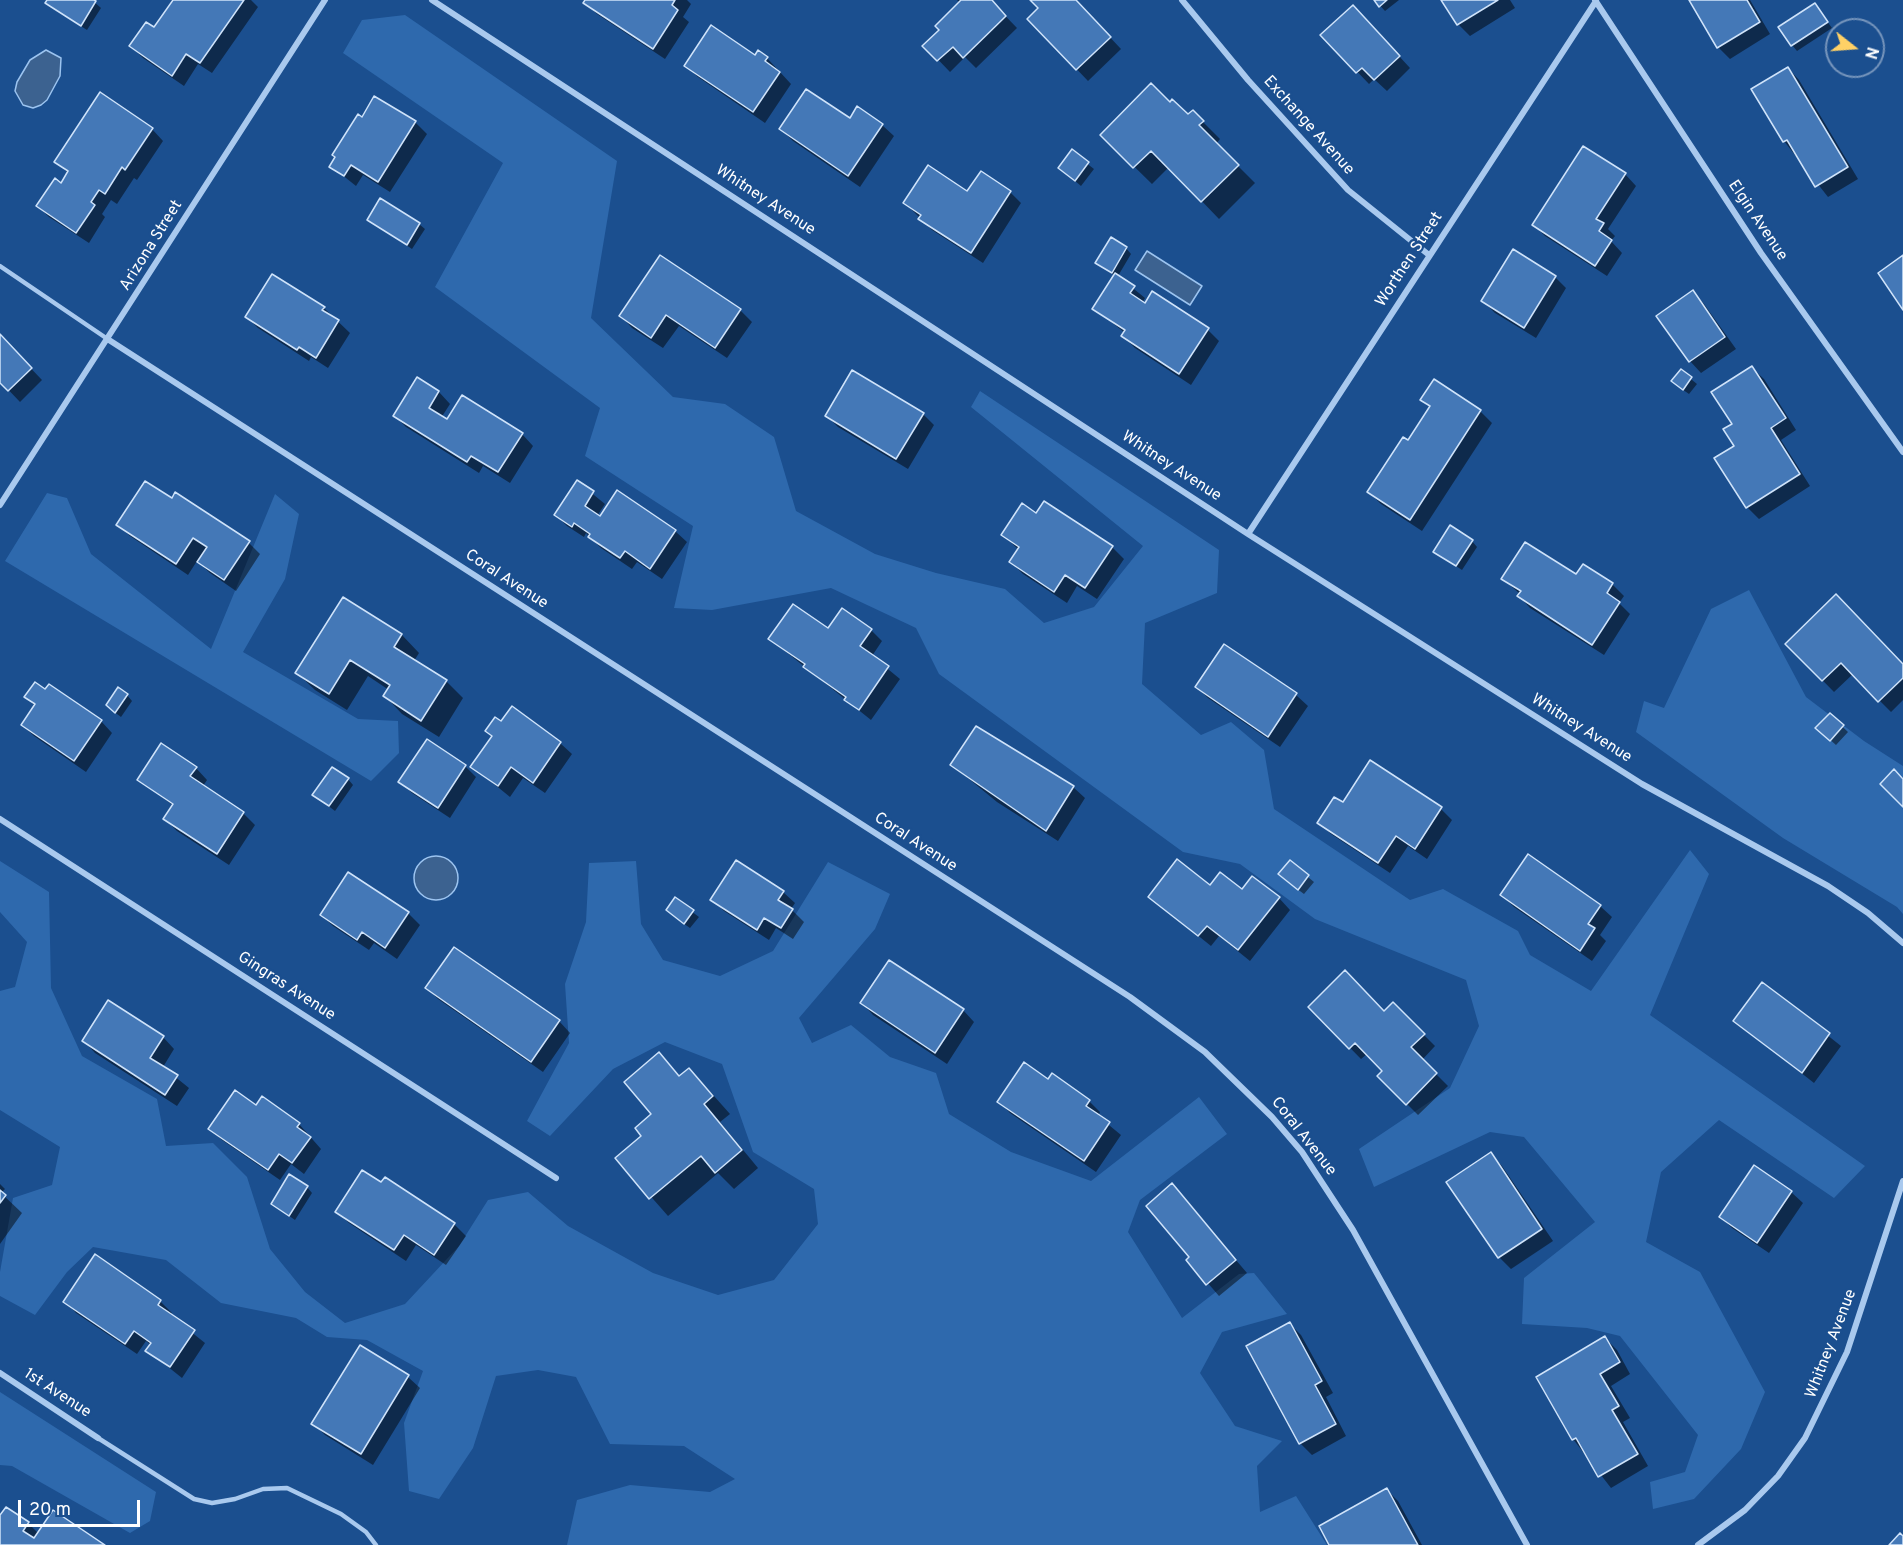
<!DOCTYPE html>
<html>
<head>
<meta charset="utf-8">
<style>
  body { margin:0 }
  #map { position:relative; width:1903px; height:1545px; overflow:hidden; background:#1b4f8f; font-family:Overpass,sans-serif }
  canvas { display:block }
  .north { position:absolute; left:1825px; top:18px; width:60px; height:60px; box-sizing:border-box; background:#1b4f8f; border:2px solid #7695bc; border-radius:50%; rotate:107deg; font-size:16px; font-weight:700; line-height:24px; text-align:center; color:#fff }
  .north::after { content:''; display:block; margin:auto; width:21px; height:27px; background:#ffd166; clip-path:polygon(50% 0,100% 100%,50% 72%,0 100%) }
  .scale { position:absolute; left:18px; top:1500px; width:122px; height:27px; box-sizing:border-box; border:3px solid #fff; border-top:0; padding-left:8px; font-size:18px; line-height:21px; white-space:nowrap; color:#fff; -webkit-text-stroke:4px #1b4f8f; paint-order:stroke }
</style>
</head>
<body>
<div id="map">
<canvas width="1903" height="1545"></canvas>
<div class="north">N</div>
<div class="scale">20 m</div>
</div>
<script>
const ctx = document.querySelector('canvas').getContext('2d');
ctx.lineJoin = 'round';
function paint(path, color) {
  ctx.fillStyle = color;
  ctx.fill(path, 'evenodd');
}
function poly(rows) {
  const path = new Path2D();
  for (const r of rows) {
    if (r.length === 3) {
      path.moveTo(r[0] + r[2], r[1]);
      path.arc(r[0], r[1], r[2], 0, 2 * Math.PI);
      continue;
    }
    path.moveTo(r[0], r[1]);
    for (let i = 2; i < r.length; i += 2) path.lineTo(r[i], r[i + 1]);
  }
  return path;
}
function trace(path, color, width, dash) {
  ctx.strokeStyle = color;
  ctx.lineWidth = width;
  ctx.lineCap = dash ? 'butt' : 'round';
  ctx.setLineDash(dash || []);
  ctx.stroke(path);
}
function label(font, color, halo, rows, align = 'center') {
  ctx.font = font + ' Overpass,sans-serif';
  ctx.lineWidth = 4.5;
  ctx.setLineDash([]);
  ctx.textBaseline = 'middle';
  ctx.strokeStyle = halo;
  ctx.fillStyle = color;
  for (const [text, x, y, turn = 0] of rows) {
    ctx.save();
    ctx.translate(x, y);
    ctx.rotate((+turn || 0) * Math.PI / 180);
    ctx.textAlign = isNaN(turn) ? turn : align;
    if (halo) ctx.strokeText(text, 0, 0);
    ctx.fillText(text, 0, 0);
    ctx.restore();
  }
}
paint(poly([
  [405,15,617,161,591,318,673,397,725,404,774,437,796,511,875,554,936,573,1005,589,1044,623,1094,607,1143,546,971,407,980,391,1219,550,1217,593,1145,623,1142,684,1201,735,1231,722,1264,750,1274,809,1410,900,1443,889,1518,931,1530,955,1591,991,1690,850,1709,874,1650,1015,1865,1166,1834,1198,1719,1120,1661,1172,1646,1242,1700,1272,1765,1392,1741,1449,1694,1499,1653,1509,1650,1482,1685,1472,1698,1435,1620,1336,1587,1328,1522,1324,1524,1278,1595,1222,1524,1137,1490,1132,1374,1187,1359,1149,1450,1088,1479,1026,1466,980,1315,919,1240,864,1183,852,939,674,916,628,831,588,712,610,674,608,693,526,585,456,600,408,435,287,503,163,343,53,362,20],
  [47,493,67,498,91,554,211,649,275,494,299,514,285,579,243,652,358,719,398,721,399,753,371,781,5,561],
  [1749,590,1806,697,1864,741,1903,766,1903,914,1897,907,1783,838,1636,732,1644,701,1664,708,1711,609],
  [0,861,49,892,51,988,82,1056,157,1099,166,1146,213,1143,247,1177,270,1249,305,1292,345,1323,405,1304,459,1246,488,1200,528,1192,568,1226,653,1273,718,1295,774,1280,818,1224,814,1189,753,1152,722,1064,665,1042,613,1069,550,1136,527,1121,569,1043,565,984,586,922,589,863,636,861,641,924,663,960,720,976,773,951,828,862,890,894,875,929,799,1018,812,1043,851,1025,890,1057,936,1073,949,1114,1011,1152,1091,1181,1199,1097,1227,1134,1140,1200,1128,1232,1182,1318,1239,1274,1254,1273,1287,1314,1222,1332,1200,1373,1235,1426,1282,1441,1257,1466,1260,1512,1296,1496,1327,1545,567,1545,577,1500,630,1485,710,1492,735,1479,684,1446,610,1444,576,1377,538,1370,496,1376,473,1448,439,1499,409,1491,404,1423,423,1371,367,1340,327,1337,296,1318,221,1303,166,1260,93,1247,67,1272,35,1315,0,1296,0,1272,13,1198,52,1185,60,1147,0,1110,0,991,15,987,27,942,0,912],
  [0,1392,156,1492,150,1521,130,1533,12,1466,0,1465]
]), '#2e69ad');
const water = poly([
  [46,50,61,58,60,76,47,100,41,105,33,108,23,105,15,91,17,82,30,60,46,50],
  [1147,251,1202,286,1190,305,1135,270,1147,251],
  [436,878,22]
]);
paint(water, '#3c6290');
trace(water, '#9cc4f0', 1.5);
paint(poly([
  [49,0,92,0,101,8,87,30,52,8,47,2],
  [174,0,251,0,258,7,212,73,198,64,184,86,143,58,131,46,154,29],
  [587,0,687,0,691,4,683,17,689,22,665,59,597,14,585,3],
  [957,0,990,0,1017,28,976,68,965,57,950,72,925,46,941,30,960,3],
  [1032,0,1075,0,1121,49,1088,81,1029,19,1040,8],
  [1375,0,1399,0,1385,11],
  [1443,0,1510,0,1515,8,1470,36,1458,24],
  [1690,0,1750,0,1770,34,1730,59,1718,47],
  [1815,5,1832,28,1797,51,1792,45],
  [1364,18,1410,68,1387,91,1374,79,1369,84,1322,35],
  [756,57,767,58,791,84,765,123,698,77,686,66],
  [1788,68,1799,80,1858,179,1828,197,1784,141],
  [375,98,415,122,427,134,390,192,363,175,356,186,331,166],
  [1170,104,1188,117,1193,112,1220,139,1216,144,1255,183,1219,219,1169,167,1152,184,1102,135],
  [850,120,882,125,894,136,860,187,793,141,781,129],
  [152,129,163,141,137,180,134,178,117,204,111,200,102,214,105,217,89,243,49,217,38,206,62,185,69,174,56,161],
  [1072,152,1094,169,1081,186,1060,168],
  [1625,174,1636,186,1608,229,1615,236,1611,241,1622,253,1607,276,1545,236,1534,225],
  [1010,192,1021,203,983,263,932,230,905,203,968,194],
  [369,220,419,224,425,229,412,249],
  [1126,248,1131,254,1118,276,1145,298,1142,303,1208,330,1219,341,1191,385,1135,348,1123,336,1125,333,1094,308,1115,276,1097,262],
  [1555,277,1566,288,1536,338,1495,313,1483,301],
  [1693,292,1704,304,1736,349,1701,373,1690,361],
  [324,308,350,333,328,368,311,357,309,361,258,328,247,317],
  [740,310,752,322,727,358,679,326,663,348,632,328,621,316],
  [0,336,42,380,20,402,0,381],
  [1752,368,1764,379,1796,430,1781,440,1810,486,1759,519,1747,507,1716,459,1736,446,1734,424],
  [1681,371,1697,384,1689,394,1679,387],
  [418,379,439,392,450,404,441,418,447,422,522,434,533,446,510,483,483,466,479,473,406,427,395,416],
  [1435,381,1480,411,1492,423,1422,531,1381,504,1369,492,1431,408,1422,400],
  [923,414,934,425,908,469,838,427,827,416],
  [578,482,605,504,597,516,675,531,687,542,662,579,637,562,632,569,601,548,586,533,584,537,567,526,556,515],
  [172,500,249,543,260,554,236,591,210,573,197,561,188,575,130,536,118,525],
  [1037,515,1112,547,1124,559,1097,599,1077,586,1067,603,1023,574,1011,562,1019,550,1003,535],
  [1472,541,1477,547,1462,570,1435,552],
  [1584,566,1612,584,1624,596,1619,603,1630,614,1604,655,1530,608,1519,596,1520,594,1503,579,1576,576],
  [343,599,402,635,419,653,414,661,446,681,463,698,439,737,402,714,385,696,389,690,368,676,347,710,315,690,297,673],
  [828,630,871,630,882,641,872,656,900,679,871,720,770,639],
  [1787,644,1903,665,1903,700,1891,712,1853,674,1834,692],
  [1225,646,1296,695,1308,706,1280,747,1208,698,1197,687],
  [127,695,132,701,121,717,113,711],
  [26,697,101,721,112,733,86,772,34,736,22,725,35,706],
  [512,708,560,743,572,754,545,793,523,778,510,797,472,766],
  [1830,715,1848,732,1836,745,1817,728],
  [977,728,1073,787,1085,798,1058,841,997,802,952,765],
  [465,766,476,777,450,818,412,793,400,782],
  [196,768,207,780,203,786,243,813,255,825,229,865,177,831,165,819,174,806,139,780],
  [348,779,353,785,335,811,314,795],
  [1344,804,1441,809,1452,820,1427,859,1408,846,1390,873,1331,834,1319,822],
  [1290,862,1314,882,1304,894,1285,880],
  [348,874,408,913,420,925,397,959,374,943,369,950,333,926,321,915],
  [1210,887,1279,898,1290,910,1250,961,1219,936,1211,946,1150,897],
  [783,892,795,903,791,909,804,922,793,939,776,928,769,940,724,911,712,899],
  [1502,895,1600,906,1612,917,1600,935,1606,941,1592,961,1514,907],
  [675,899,699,917,690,928,673,916],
  [1763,984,1841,1046,1814,1083,1735,1021],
  [427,988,559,1021,570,1033,543,1072,438,999],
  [862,1003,963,1010,974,1022,947,1064,873,1015],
  [1393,1004,1435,1046,1422,1060,1448,1086,1418,1115,1379,1076,1384,1071,1367,1054,1361,1059,1310,1007,1385,1013],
  [163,1037,174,1049,163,1067,189,1088,177,1106,95,1053,84,1041],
  [659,1054,681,1077,689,1070,706,1087,730,1114,720,1122,758,1168,734,1189,718,1173,668,1216,617,1158,643,1136,653,1114],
  [1049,1081,1089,1101,1100,1112,1098,1116,1121,1135,1096,1172,1010,1113,999,1101],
  [256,1107,299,1124,321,1149,304,1174,291,1164,280,1180,222,1140,210,1128],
  [1491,1154,1502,1166,1553,1241,1511,1269,1499,1257,1448,1183],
  [385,1179,454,1224,466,1236,446,1265,416,1245,406,1261,349,1223,337,1212,381,1184],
  [0,1184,5,1189,1,1193,22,1213,0,1244],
  [1172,1185,1247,1273,1219,1296,1188,1260,1191,1257],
  [307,1187,312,1193,295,1220,272,1204],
  [1791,1192,1803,1203,1769,1253,1732,1228,1721,1217],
  [95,1257,160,1301,172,1313,170,1315,205,1343,182,1378,147,1350,151,1345,146,1341,137,1354,76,1313,65,1301],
  [1290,1324,1301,1335,1333,1393,1326,1397,1346,1436,1312,1455,1300,1443],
  [1605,1338,1617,1350,1630,1374,1611,1386,1630,1418,1623,1422,1648,1466,1611,1488,1573,1439],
  [360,1347,408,1377,420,1388,373,1465,325,1435,313,1423],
  [1387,1490,1398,1501,1422,1545,1331,1545],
  [0,1518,28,1523,39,1534,102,1545,0,1545]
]), '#0007');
const building = poly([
  [47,0,94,0,96,1,81,26,45,3,47,0],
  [173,0,244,0,200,63,186,54,172,76,129,46,146,22,154,27,173,0],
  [585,0,675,0,672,5,678,10,653,49,583,3,585,0],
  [961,0,992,0,1006,16,963,58,953,47,937,61,922,46,939,30,935,26,961,0],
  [1030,0,1076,0,1111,37,1076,70,1027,19,1038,8,1030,0],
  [1374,0,1387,0,1379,7,1374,0],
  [1441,0,1498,0,1457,25,1441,0],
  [1689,0,1747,0,1760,22,1717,48,1689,0],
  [1815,3,1828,22,1791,46,1778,27,1815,3],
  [1353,5,1400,56,1374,80,1362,68,1356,73,1320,35,1353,5],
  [711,25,755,55,758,50,768,57,765,61,780,72,753,112,684,66,711,25],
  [1788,67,1848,167,1815,187,1787,140,1783,142,1751,89,1788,67],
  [1151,83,1170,102,1172,99,1188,114,1193,110,1204,121,1199,125,1239,165,1201,202,1151,151,1133,168,1100,135,1151,83],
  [806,89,850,118,857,106,883,124,848,176,779,129,806,89],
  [100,92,153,128,125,170,122,167,105,194,99,190,91,202,95,205,76,233,36,206,55,178,61,183,68,171,54,162,100,92],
  [374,96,416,121,378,182,351,165,344,176,329,167,335,157,332,155,358,114,362,117,374,96],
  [1583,146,1626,173,1596,219,1604,223,1599,231,1612,240,1595,266,1532,225,1583,146],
  [1072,149,1089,162,1075,181,1058,168,1072,149],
  [928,165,967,191,981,171,1011,191,971,253,918,219,921,215,903,203,928,165],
  [380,198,420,223,407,245,367,220,380,198],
  [1111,237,1127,247,1112,273,1095,263,1111,237],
  [1513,249,1556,276,1524,328,1481,301,1513,249],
  [660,255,741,309,715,348,666,315,651,338,619,316,660,255],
  [1903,255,1903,310,1878,273,1903,255],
  [1115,273,1135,286,1130,293,1145,303,1152,291,1209,328,1179,374,1121,336,1125,330,1092,309,1115,273],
  [272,274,325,307,322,310,339,320,316,358,299,347,297,350,245,317,272,274],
  [1693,290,1725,337,1689,362,1656,316,1693,290],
  [0,334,32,368,8,391,0,383,0,334],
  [1752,366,1786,418,1771,428,1800,474,1746,508,1714,458,1734,446,1723,429,1732,424,1711,392,1752,366],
  [1681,369,1692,377,1683,390,1671,381,1681,369],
  [852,370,924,413,896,459,825,416,852,370],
  [417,377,439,391,429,408,447,419,462,395,523,433,498,472,471,456,467,462,393,416,417,377],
  [1434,379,1481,410,1410,520,1367,492,1403,437,1408,440,1430,406,1420,400,1434,379],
  [577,480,594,491,585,506,600,516,617,490,676,530,650,569,625,551,620,558,588,537,590,534,574,523,572,527,554,515,577,480],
  [145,481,172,498,175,492,250,541,224,580,197,562,207,547,193,538,176,564,116,525,145,481],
  [1044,501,1113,546,1085,588,1065,575,1054,592,1009,562,1019,547,1001,535,1022,503,1036,513,1044,501],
  [1450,525,1473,540,1456,566,1433,552,1450,525],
  [1525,542,1576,574,1583,564,1613,583,1607,593,1620,602,1592,645,1517,596,1521,591,1501,579,1525,542],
  [1836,594,1903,664,1903,678,1878,702,1841,663,1822,681,1785,644,1836,594],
  [343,597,402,634,394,647,447,680,421,721,383,696,390,685,350,660,329,694,295,673,343,597],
  [793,604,828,628,842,608,872,629,860,646,889,666,859,710,844,700,846,697,803,667,805,664,768,639,793,604],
  [1224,644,1297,693,1268,737,1195,687,1224,644],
  [35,682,45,689,49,684,102,720,74,761,21,725,35,704,24,697,35,682],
  [118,687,128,694,115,713,106,705,118,687],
  [512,706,561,742,533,783,511,767,498,786,470,767,492,736,485,731,495,717,501,721,512,706],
  [1830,713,1844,725,1830,741,1815,728,1830,713],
  [976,726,1074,786,1046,831,950,765,976,726],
  [427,739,466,765,438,808,398,782,427,739],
  [161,743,197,767,190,776,244,812,217,854,163,819,173,804,137,780,161,743],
  [1370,760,1442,807,1415,849,1396,836,1378,863,1317,823,1334,797,1343,802,1370,760],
  [332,767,349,778,329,806,312,795,332,767],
  [1894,769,1903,779,1903,807,1880,784,1894,769],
  [1528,854,1601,905,1588,924,1595,928,1580,951,1500,895,1528,854],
  [1177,859,1210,885,1220,872,1242,889,1252,876,1280,897,1238,950,1207,926,1198,936,1148,897,1177,859],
  [736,860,784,891,778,900,793,909,781,928,764,918,757,930,710,900,736,860],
  [1290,860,1309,875,1298,890,1278,874,1290,860],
  [348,872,409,912,385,948,362,932,357,940,320,915,348,872],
  [675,897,694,910,684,924,666,910,675,897],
  [454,947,560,1020,531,1062,425,988,454,947],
  [889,960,964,1009,935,1053,860,1003,889,960],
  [1345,970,1384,1011,1393,1002,1425,1034,1411,1047,1437,1073,1406,1105,1377,1076,1382,1071,1355,1043,1349,1049,1308,1007,1345,970],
  [1762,982,1830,1033,1802,1073,1733,1021,1762,982],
  [108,1000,164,1036,150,1058,178,1075,165,1095,82,1041,108,1000],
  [659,1052,679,1076,689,1068,713,1096,704,1104,742,1150,715,1173,701,1156,649,1199,615,1158,641,1136,635,1128,651,1114,624,1082,659,1052],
  [1024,1062,1048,1079,1052,1073,1090,1100,1086,1106,1110,1122,1084,1161,997,1102,1024,1062],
  [235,1090,256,1105,262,1096,300,1123,297,1127,311,1137,292,1163,279,1154,268,1170,208,1129,235,1090],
  [1491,1152,1542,1229,1498,1258,1446,1182,1491,1152],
  [1754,1165,1792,1191,1757,1243,1719,1217,1754,1165],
  [362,1170,381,1182,385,1177,455,1223,434,1255,404,1235,394,1250,335,1212,362,1170],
  [289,1174,308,1186,289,1216,271,1204,289,1174],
  [1172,1183,1236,1260,1206,1285,1186,1260,1189,1257,1146,1206,1172,1183],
  [0,1190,6,1195,0,1203,0,1190],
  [95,1254,161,1300,158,1305,195,1330,170,1367,145,1351,151,1343,134,1331,125,1344,63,1302,95,1254],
  [1290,1322,1322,1381,1315,1385,1336,1424,1299,1444,1246,1346,1290,1322],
  [1605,1336,1620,1362,1600,1374,1619,1406,1612,1410,1638,1454,1598,1477,1576,1438,1572,1440,1536,1377,1605,1336],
  [360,1345,409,1375,361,1454,311,1424,360,1345],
  [1387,1488,1418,1545,1329,1545,1319,1526,1387,1488],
  [6,1507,29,1522,23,1531,34,1538,53,1510,105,1545,0,1545,0,1515,6,1507],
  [1900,1533,1903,1536,1903,1545,1889,1545,1900,1533]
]);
paint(building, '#4478b7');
trace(building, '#cfe3fa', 1.5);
trace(poly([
  [0,266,109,340],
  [98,1438,194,1499,212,1503,235,1499,263,1489,287,1488,341,1514,366,1532,376,1545]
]), '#a9c9ee', 4.5);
trace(poly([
  [432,0,1248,534,1642,784,1828,886,1868,913,1903,943],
  [1182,0,1248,80,1348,190,1429,255],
  [1595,0,1761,253,1903,452],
  [109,340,1130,997,1205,1052,1272,1117,1302,1152,1353,1230,1527,1545],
  [0,505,325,0],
  [1248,534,1596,1],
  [0,819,556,1178],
  [0,1373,98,1438],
  [1698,1545,1745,1510,1778,1476,1805,1438,1847,1352,1903,1181]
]), '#a9c9ee', 6);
label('16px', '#fff', '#1b4f8f', [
  ["Exchange Avenue",1308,126,48],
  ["Whitney Avenue",765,201,33],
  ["Elgin Avenue",1757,221,56],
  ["Arizona Street",152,246,-58],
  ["Worthen Street",1410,260,-57],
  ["Whitney Avenue",1171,467,33],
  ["Coral Avenue",506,580,33],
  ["Whitney Avenue",1581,729,32],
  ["Coral Avenue",915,843,33],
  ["Gingras Avenue",286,987,33],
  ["Coral Avenue",1303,1137,52],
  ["Whitney Avenue",1832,1344,-69],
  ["1st Avenue",57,1394,33]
]);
</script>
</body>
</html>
